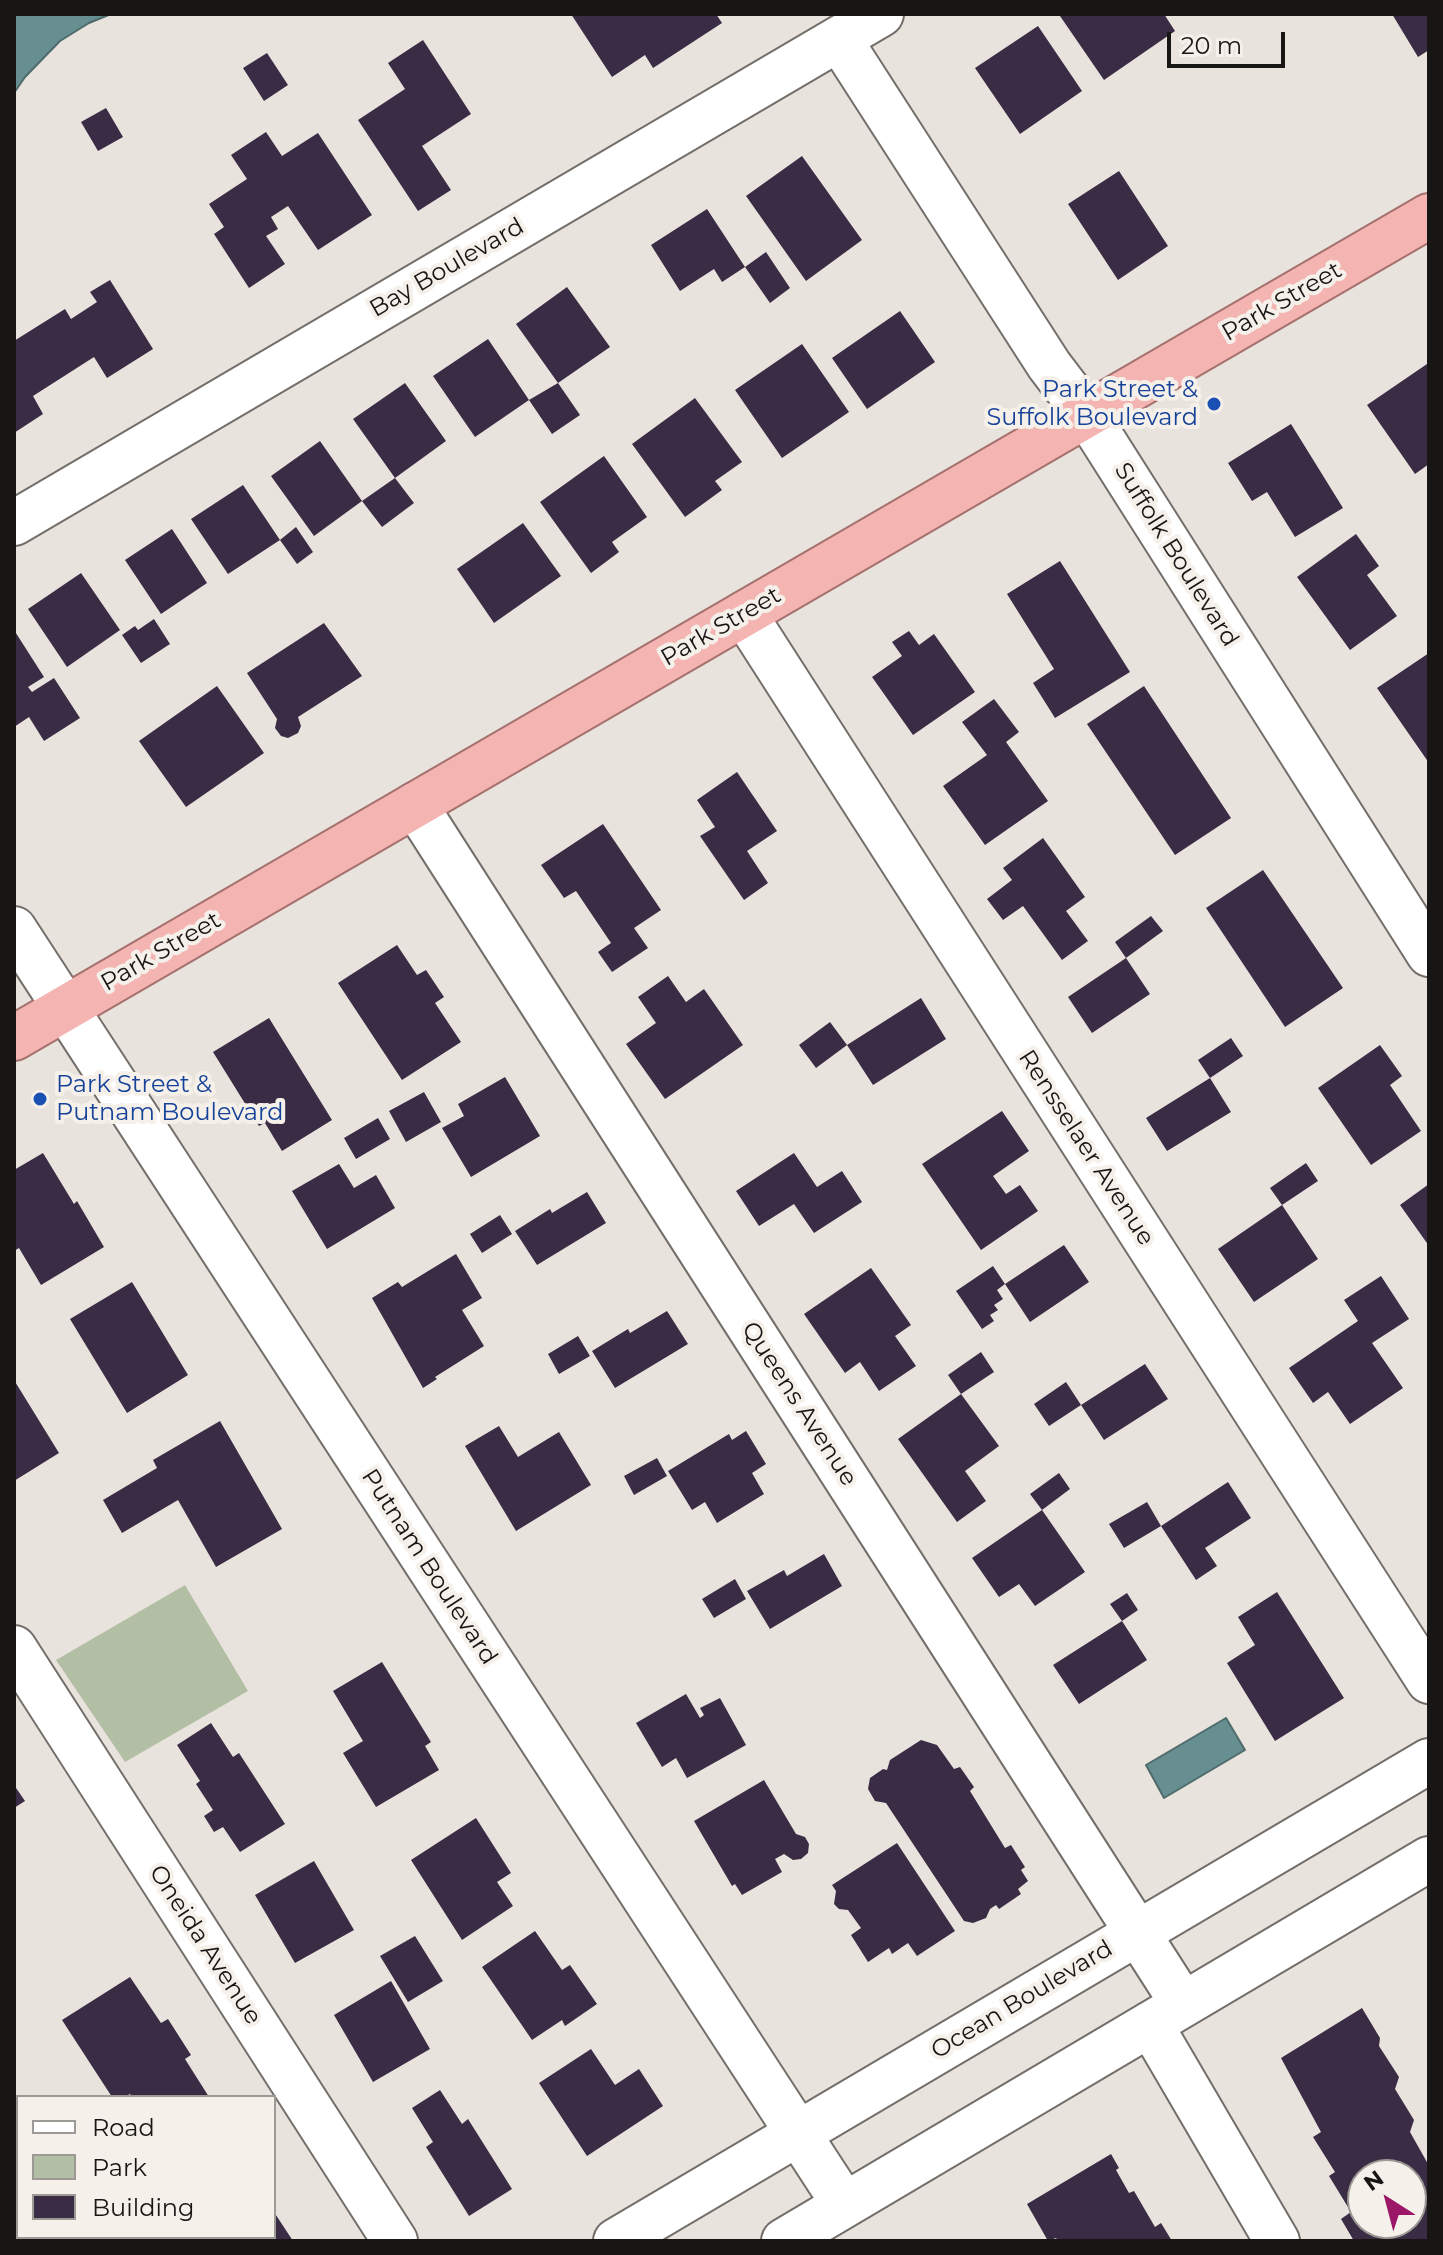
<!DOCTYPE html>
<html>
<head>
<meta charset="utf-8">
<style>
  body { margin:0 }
  #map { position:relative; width:1443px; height:2255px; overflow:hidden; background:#e9e3dd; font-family:Montserrat,sans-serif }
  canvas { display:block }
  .frame { position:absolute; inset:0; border:16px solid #181614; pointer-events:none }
  .legend { position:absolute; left:16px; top:2095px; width:260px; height:144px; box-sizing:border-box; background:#f6f0ea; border:2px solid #9d9994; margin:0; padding:10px 14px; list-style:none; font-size:24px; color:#181614 }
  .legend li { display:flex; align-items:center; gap:16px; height:40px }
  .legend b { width:40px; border:2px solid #9d9994 }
  .north { position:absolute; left:1347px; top:2159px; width:80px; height:80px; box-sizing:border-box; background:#f6f0ea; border:2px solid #9d9994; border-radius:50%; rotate:324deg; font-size:22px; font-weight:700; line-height:32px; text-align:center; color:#181614 }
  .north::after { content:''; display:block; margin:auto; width:28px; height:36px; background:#9c1768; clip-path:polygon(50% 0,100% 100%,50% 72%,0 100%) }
  .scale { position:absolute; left:1167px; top:32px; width:118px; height:36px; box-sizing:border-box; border:4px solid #181614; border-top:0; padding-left:10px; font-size:24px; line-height:28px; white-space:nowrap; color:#181614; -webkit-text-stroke:6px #f6f0ea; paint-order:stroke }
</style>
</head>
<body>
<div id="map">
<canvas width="1443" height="2255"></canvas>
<div class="frame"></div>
<ul class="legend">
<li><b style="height:10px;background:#fff"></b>Road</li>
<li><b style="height:22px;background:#b3bfa4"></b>Park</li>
<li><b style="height:22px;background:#392c44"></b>Building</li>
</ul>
<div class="north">N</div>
<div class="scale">20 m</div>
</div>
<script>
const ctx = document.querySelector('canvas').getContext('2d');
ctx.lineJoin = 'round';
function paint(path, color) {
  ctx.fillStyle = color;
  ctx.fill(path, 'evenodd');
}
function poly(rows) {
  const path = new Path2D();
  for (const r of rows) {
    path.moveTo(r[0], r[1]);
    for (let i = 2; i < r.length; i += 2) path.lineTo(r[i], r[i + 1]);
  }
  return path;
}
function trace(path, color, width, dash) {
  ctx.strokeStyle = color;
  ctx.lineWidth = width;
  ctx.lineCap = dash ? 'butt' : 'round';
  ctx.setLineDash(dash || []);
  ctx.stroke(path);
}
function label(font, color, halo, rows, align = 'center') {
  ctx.font = font + ' Montserrat,sans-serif';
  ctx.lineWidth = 8;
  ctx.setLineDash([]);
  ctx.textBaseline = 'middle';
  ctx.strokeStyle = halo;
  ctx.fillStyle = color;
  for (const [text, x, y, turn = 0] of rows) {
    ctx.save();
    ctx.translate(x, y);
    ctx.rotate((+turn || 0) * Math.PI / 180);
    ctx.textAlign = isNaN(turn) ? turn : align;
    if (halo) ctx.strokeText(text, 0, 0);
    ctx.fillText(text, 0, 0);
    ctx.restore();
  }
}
paint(poly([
  [185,1585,248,1691,125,1762,56,1660]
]), '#b3bfa4');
const water = poly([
  [14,14,111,14,89,23,60,41,25,77,14,93,14,14],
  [1226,1718,1245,1750,1164,1798,1146,1765,1226,1718]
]);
paint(water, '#678f91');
trace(water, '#4f6b6c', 2);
paint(poly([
  [571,14,716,14,722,23,653,68,645,55,612,77],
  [1064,14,1164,14,1175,31,1104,80,1060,16],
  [1392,14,1429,14,1429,50,1418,57],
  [1038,26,1082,91,1020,134,975,68],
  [423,40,471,114,422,146,451,190,418,211,358,120,405,89,388,63],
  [267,53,288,85,264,101,243,68],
  [106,108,123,137,98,151,81,122],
  [266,132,282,156,318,133,372,215,318,250,288,206,271,217,278,229,266,236,285,264,249,288,214,234,224,227,209,204,247,179,231,155],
  [802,156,862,240,806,281,746,196],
  [1119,171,1168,246,1118,280,1068,204],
  [707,209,745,267,722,282,714,269,680,291,651,245],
  [766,252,790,288,770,303,745,267],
  [110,280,153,349,107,378,94,357,33,396,43,414,14,433,14,341,65,309,71,319,97,302,90,292],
  [567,287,610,347,558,383,516,324],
  [900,311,935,362,867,409,832,358],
  [488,339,529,400,475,437,433,376],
  [802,344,849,412,782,458,735,390],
  [1427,364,1429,367,1429,464,1415,474,1367,405],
  [405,383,446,441,395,478,353,419],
  [558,383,580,415,552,434,529,400],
  [695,398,742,462,715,481,722,490,685,517,632,444],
  [1291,424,1343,508,1295,537,1267,492,1252,501,1228,463],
  [320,441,362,501,314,536,271,476],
  [604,456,647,517,612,542,619,552,591,573,540,502],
  [395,478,414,503,382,527,362,501],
  [243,485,280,540,228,574,191,519],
  [523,523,561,576,494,623,457,569],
  [296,527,313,552,297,564,280,540],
  [172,529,207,583,161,614,125,560],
  [1356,534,1379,566,1367,575,1397,616,1350,650,1297,577],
  [1060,561,1130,672,1055,718,1033,683,1054,669,1007,594],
  [81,573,120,630,67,667,28,609],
  [154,619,170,644,141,663,122,635,135,626,138,630],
  [324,623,362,676,298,717,301,726,298,733,288,738,281,736,275,728,277,719,247,673],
  [14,630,44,677,28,687,32,692,54,678,80,718,44,741,29,717,14,727],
  [909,631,919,645,934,634,975,692,913,735,872,677,902,656,892,642],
  [1429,653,1429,763,1377,688],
  [217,686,264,753,186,807,139,741],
  [1144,686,1231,818,1175,855,1087,724],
  [994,699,1019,732,1006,742,1048,801,985,845,943,786,987,755,962,722],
  [737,772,777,831,747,851,768,883,744,900,700,836,715,827,697,800],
  [603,824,661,910,634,928,648,948,612,972,598,952,611,943,576,891,564,898,541,865],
  [1043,838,1085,897,1066,911,1088,941,1062,960,1023,906,1003,920,987,899,1012,880,1003,868],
  [1263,870,1343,988,1285,1027,1206,908],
  [1151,916,1163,931,1126,958,1150,994,1092,1033,1068,997,1126,958,1115,942],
  [397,945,417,975,426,970,444,997,435,1003,461,1042,402,1080,338,983],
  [668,976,686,1002,704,989,743,1045,665,1099,626,1044,656,1023,638,997],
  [921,998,946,1039,873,1085,847,1045],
  [269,1018,332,1120,282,1151,265,1123,259,1126,213,1052],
  [830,1022,847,1045,816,1068,799,1045],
  [1231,1038,1243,1056,1210,1078,1198,1060],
  [1380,1045,1402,1076,1390,1085,1421,1131,1371,1165,1318,1088],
  [505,1077,540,1136,471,1177,442,1128,464,1116,458,1104],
  [1210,1078,1231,1112,1167,1151,1146,1118],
  [424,1092,441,1122,406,1142,389,1111],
  [1002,1111,1029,1151,993,1176,1006,1194,1020,1185,1038,1211,981,1250,922,1164],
  [378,1118,390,1139,356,1159,344,1138],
  [43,1153,74,1204,77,1201,104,1247,41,1285,19,1248,14,1251,14,1170],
  [794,1153,817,1187,842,1171,862,1202,814,1233,794,1204,759,1226,736,1191],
  [1306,1163,1318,1181,1282,1205,1270,1188],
  [339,1164,354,1188,376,1175,395,1208,327,1249,292,1191],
  [1429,1184,1429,1246,1400,1205],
  [587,1192,606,1223,537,1265,515,1231,550,1209,552,1213],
  [1282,1205,1318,1259,1254,1302,1218,1249],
  [500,1215,512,1234,482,1253,470,1234],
  [1064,1245,1089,1282,1030,1322,1005,1284],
  [456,1254,482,1298,462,1310,484,1346,435,1377,437,1379,423,1388,372,1298,398,1282,402,1287],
  [993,1266,1005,1284,997,1290,1003,1299,994,1305,998,1310,990,1315,994,1321,982,1329,956,1291],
  [871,1268,911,1325,895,1336,916,1366,879,1391,860,1362,845,1373,804,1314],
  [1381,1276,1409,1319,1372,1343,1403,1388,1350,1424,1328,1392,1313,1403,1289,1368,1358,1321,1344,1300],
  [132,1282,188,1375,127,1413,70,1319],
  [667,1311,688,1344,615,1388,592,1351,628,1329,630,1333],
  [578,1336,590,1356,559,1374,548,1354],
  [981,1352,994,1372,961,1394,948,1375],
  [1145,1364,1168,1399,1104,1440,1081,1405],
  [14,1380,59,1453,14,1481],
  [1066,1382,1081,1405,1049,1426,1034,1404],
  [961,1394,999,1446,965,1471,986,1501,957,1522,898,1439],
  [220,1421,282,1529,216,1567,178,1500,122,1533,103,1500,157,1468,153,1460],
  [499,1426,518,1457,559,1432,591,1485,516,1531,465,1446],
  [746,1431,766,1464,752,1473,764,1494,717,1523,705,1502,692,1510,668,1471,729,1434,732,1440],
  [657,1458,667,1476,634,1495,624,1476],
  [1059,1473,1070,1489,1042,1510,1030,1494],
  [1228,1482,1251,1518,1205,1548,1217,1566,1196,1580,1161,1526],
  [1147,1502,1161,1526,1124,1548,1109,1524],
  [1042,1510,1085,1572,1035,1606,1019,1584,999,1597,972,1558],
  [824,1554,842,1586,770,1629,747,1591,784,1570,787,1576],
  [735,1579,746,1599,714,1618,702,1599],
  [1277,1592,1344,1698,1275,1741,1227,1663,1255,1645,1238,1617],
  [1127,1593,1138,1610,1122,1621,1147,1660,1079,1704,1053,1665,1122,1621,1110,1604],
  [382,1662,431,1742,425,1746,439,1770,376,1807,343,1753,363,1741,333,1691],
  [686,1694,700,1718,704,1715,700,1708,720,1698,746,1745,687,1778,676,1758,662,1767,636,1723],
  [211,1723,233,1757,239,1753,285,1824,240,1852,223,1827,214,1832,204,1816,213,1810,196,1784,200,1781,177,1745],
  [921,1740,937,1745,954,1769,960,1767,974,1787,970,1791,1005,1848,1011,1845,1025,1867,1021,1870,1028,1881,1018,1889,1021,1894,999,1909,996,1905,990,1909,986,1918,973,1923,964,1921,886,1803,875,1801,868,1789,870,1778,883,1769,887,1770,890,1760],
  [764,1780,796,1834,805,1837,809,1844,808,1853,801,1859,793,1860,784,1854,775,1859,782,1872,742,1895,735,1884,732,1886,694,1821],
  [14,1785,25,1801,14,1808],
  [476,1818,511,1873,497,1882,513,1906,462,1940,411,1860],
  [897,1843,955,1931,917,1956,908,1943,892,1954,889,1948,868,1962,851,1935,861,1928,848,1910,839,1909,834,1904,836,1891,832,1885],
  [314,1861,354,1930,295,1963,255,1895],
  [535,1931,562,1970,570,1965,597,2004,565,2026,562,2020,532,2040,482,1967],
  [415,1936,443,1981,408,2002,380,1956],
  [130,1977,161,2023,168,2019,191,2055,185,2059,209,2097,132,2097,130,2094,124,2097,112,2097,62,2020],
  [391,1981,430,2049,373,2082,334,2015],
  [1362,2008,1380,2038,1379,2046,1399,2077,1395,2089,1414,2120,1410,2132,1428,2164,1429,2241,1354,2241,1341,2219,1351,2212,1329,2176,1335,2172,1313,2137,1321,2132,1281,2058],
  [1363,2175,1411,2175,1411,2223,1363,2223],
  [591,2049,615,2085,639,2069,663,2106,587,2156,539,2083],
  [440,2090,462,2124,468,2119,512,2189,469,2216,426,2147,433,2142,412,2108],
  [1111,2154,1119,2168,1116,2170,1129,2193,1134,2191,1155,2227,1161,2223,1172,2241,1058,2241,1056,2238,1048,2241,1027,2204],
  [18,2176,18,2237,123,2237,126,2241,19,2241,14,2234,14,2179],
  [274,2212,293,2241,216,2241,214,2237,274,2237]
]), '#392c44');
const minor = poly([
  [839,39,1049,365,1087,415,1429,954],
  [14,523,881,14],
  [744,614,1429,1681],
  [415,805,1183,2004],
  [14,929,844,2204],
  [14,1648,395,2241],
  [1150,2024,1277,2241],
  [616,2241,1429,1761],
  [784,2241,1429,1859]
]);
const trunk = poly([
  [14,1038,1429,216]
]);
trace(minor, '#736e69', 48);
trace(trunk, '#a5716e', 48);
trace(minor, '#fff', 44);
trace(trunk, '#f4b4b2', 44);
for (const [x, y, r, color] of [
  [1214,404,8,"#1a4fb4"],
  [40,1099,8,"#1a4fb4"]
]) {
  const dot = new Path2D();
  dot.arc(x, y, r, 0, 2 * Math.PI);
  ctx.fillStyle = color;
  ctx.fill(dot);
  trace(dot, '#f6f0ea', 3);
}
label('24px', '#181614', '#f6f0ea', [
  ["Bay Boulevard",447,268,-30],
  ["Park Street",1282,302,-30],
  ["Suffolk Boulevard",1176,555,58],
  ["Park Street",721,627,-30],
  ["Park Street",161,952,-30],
  ["Rensselaer Avenue",1086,1148,57],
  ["Queens Avenue",799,1404,57],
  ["Putnam Boulevard",429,1567,57],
  ["Oneida Avenue",205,1945,57],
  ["Ocean Boulevard",1022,2000,-31]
]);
label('24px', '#164399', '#f6f0ea', [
  ["Park Street &",1198,390],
  ["Suffolk Boulevard",1198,418],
  ["Park Street &",56,1085,"left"],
  ["Putnam Boulevard",56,1113,"left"]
], 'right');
</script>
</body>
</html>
